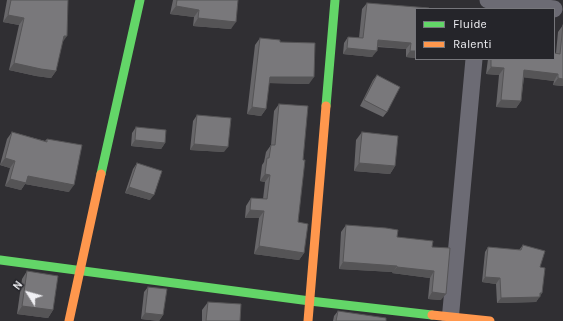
<!DOCTYPE html>
<html>
<head>
<meta charset="utf-8">
<style>
  body { margin:0 }
  #map { position:relative; width:563px; height:321px; overflow:hidden; background:#302f33; font-family:Karla,sans-serif }
  canvas { display:block }
  .legend { position:absolute; left:415px; top:8px; width:140px; height:52px; box-sizing:border-box; background:#25252a; border:1px solid #76767b; margin:0; padding:5px 7px; list-style:none; font-size:12px; color:#f0f0f4 }
  .legend li { display:flex; align-items:center; gap:8px; height:20px }
  .legend b { width:20px; border:1px solid #76767b }
  .north { position:absolute; left:8px; top:273px; width:40px; height:40px; -webkit-text-stroke:3px #25252a; paint-order:stroke; rotate:307deg; font-size:11px; font-weight:700; line-height:16px; text-align:center; color:#f0f0f4 }
  .north::after { content:''; display:block; margin:auto; width:14px; height:18px; background:#f0f0f4; clip-path:polygon(50% 0,100% 100%,50% 72%,0 100%) }
</style>
</head>
<body>
<div id="map">
<canvas width="563" height="321"></canvas>
<ul class="legend">
<li><b style="height:5px;background:#63d668"></b>Fluide</li>
<li><b style="height:5px;background:#ff974d"></b>Ralenti</li>
</ul>
<div class="north">N</div>
</div>
<script>
const ctx = document.querySelector('canvas').getContext('2d');
ctx.lineJoin = 'round';
function poly(rows) {
  const path = new Path2D();
  for (const r of rows) {
    path.moveTo(r[0], r[1]);
    for (let i = 2; i < r.length; i += 2) path.lineTo(r[i], r[i + 1]);
  }
  return path;
}
function trace(path, color, width, dash) {
  ctx.strokeStyle = color;
  ctx.lineWidth = width;
  ctx.lineCap = dash ? 'butt' : 'round';
  ctx.setLineDash(dash || []);
  ctx.stroke(path);
}
function paint(path, color) {
  ctx.fillStyle = color;
  ctx.fill(path, 'evenodd');
}
trace(poly([
  [488,0,554,9],
  [450,321,474,59]
]), '#6c6b74', 17);
trace(poly([
  [326,106,335,0],
  [101,174,140,0],
  [0,260,310,301,432,315]
]), '#63d668', 9);
trace(poly([
  [432,315,490,321],
  [69,321,101,174],
  [308,321,326,106]
]), '#ff974d', 9);
paint(poly([
  [7,0,68,0,62,43,56,71,51,78,36,76,9,70,19,25,3,22],
  [173,0,238,0,231,29,193,26,194,17,170,14],
  [367,3,416,9,416,58,406,57,406,49,377,47,372,57,343,54,344,43,348,37,359,38,362,9],
  [563,25,563,86,553,85,554,81,524,77,521,101,516,108,496,107,499,75,486,74,488,59,554,59,556,53,558,32],
  [260,38,280,42,309,84,269,83,266,109,261,116,247,114,255,45],
  [377,75,387,112,383,117,360,106,373,80],
  [279,104,298,222,304,253,299,260,254,254,259,218,245,218,246,206,251,198,263,199,265,182,260,181,262,165,264,162,266,152,271,145,274,111],
  [197,115,224,152,190,150,193,121],
  [136,127,165,143,161,149,131,146,132,133],
  [12,132,45,141,47,139,69,192,25,184,21,190,5,186,10,168,0,165,7,139],
  [362,132,395,166,390,174,354,171,356,140],
  [137,163,150,200,125,193,133,169],
  [346,225,397,237,432,247,441,300,428,299,430,278,392,273,393,272,339,269,341,232],
  [523,245,540,267,542,293,536,302,497,303,496,284,482,282,485,252,488,247,519,250],
  [27,271,53,310,48,318,17,314,22,279],
  [148,287,163,315,159,321,141,319,144,292],
  [208,302,240,321,202,321,202,310],
  [338,311,386,321,333,321,334,316]
]), '#68676a');
paint(poly([
  [176,6,199,10,194,17,170,14],
  [8,15,24,18,19,25,3,22],
  [198,18,236,22,231,29,193,26],
  [64,36,67,36,62,43],
  [378,40,411,43,406,49,374,46],
  [347,48,377,51,372,57,343,54],
  [410,51,416,51,416,58,406,57],
  [14,63,56,71,51,78,36,76,9,70],
  [491,67,504,68,499,75,486,74],
  [524,70,558,74,554,81,519,77],
  [270,77,314,77,309,84,265,83],
  [558,78,563,79,563,86,553,85],
  [501,100,521,101,516,108,496,107],
  [252,107,266,109,261,116,247,114],
  [135,140,165,143,161,149,131,146],
  [194,144,228,147,224,152,190,150],
  [5,158,15,161,10,168,0,165],
  [359,163,395,166,390,174,354,171],
  [265,174,270,175,265,182,260,181],
  [28,176,74,185,69,192,25,184,21,190,5,186,10,179],
  [129,187,154,195,150,200,125,193],
  [250,210,264,211,259,218,245,218],
  [259,246,304,253,299,260,254,254],
  [343,262,397,266,393,272,339,269],
  [397,267,434,271,430,278,392,273],
  [485,277,500,278,496,284,482,282],
  [432,292,446,294,441,300,428,299],
  [540,293,542,293,536,302,497,303,501,298],
  [22,306,53,310,48,318,17,314],
  [145,313,163,315,159,321,141,319]
]), '#555456');
const building = poly([
  [11,0,68,0,67,36,64,36,56,71,41,69,14,63,24,18,8,15,11,0],
  [177,0,238,0,236,22,198,18,199,10,176,6,177,0],
  [367,3,429,8,429,9,416,9,416,51,410,51,411,43,378,40,377,51,347,48,348,37,363,38,367,3],
  [563,25,563,79,558,78,558,74,524,70,521,101,501,100,504,68,491,67,491,59,554,59,554,53,560,54,563,25],
  [260,38,280,40,280,42,315,43,314,77,270,77,266,109,252,107,260,38],
  [377,75,400,87,387,112,364,100,377,75],
  [279,104,308,106,303,160,305,160,298,222,308,224,304,253,259,246,264,211,250,210,251,198,267,199,270,175,265,174,267,158,269,158,271,145,275,145,279,104],
  [197,115,231,118,228,147,194,144,197,115],
  [136,127,166,130,165,143,135,140,136,127],
  [12,132,47,142,47,139,82,145,74,185,28,176,26,183,10,179,15,161,5,158,12,132],
  [362,132,398,136,395,166,359,163,362,132],
  [137,163,162,171,154,195,129,187,137,163],
  [346,225,386,228,398,230,397,237,433,241,432,247,450,248,446,294,432,292,434,271,397,267,397,266,343,262,346,225],
  [523,245,545,251,540,267,545,268,542,293,540,293,540,297,501,298,500,278,485,277,488,247,521,250,523,245],
  [27,271,58,276,53,310,22,306,27,271],
  [148,287,167,289,163,315,145,313,148,287],
  [208,302,241,304,240,321,206,321,208,302],
  [338,311,386,318,386,321,336,321,338,311]
]);
paint(building, '#79787b');
trace(building, '#555456', 1);
</script>
</body>
</html>
